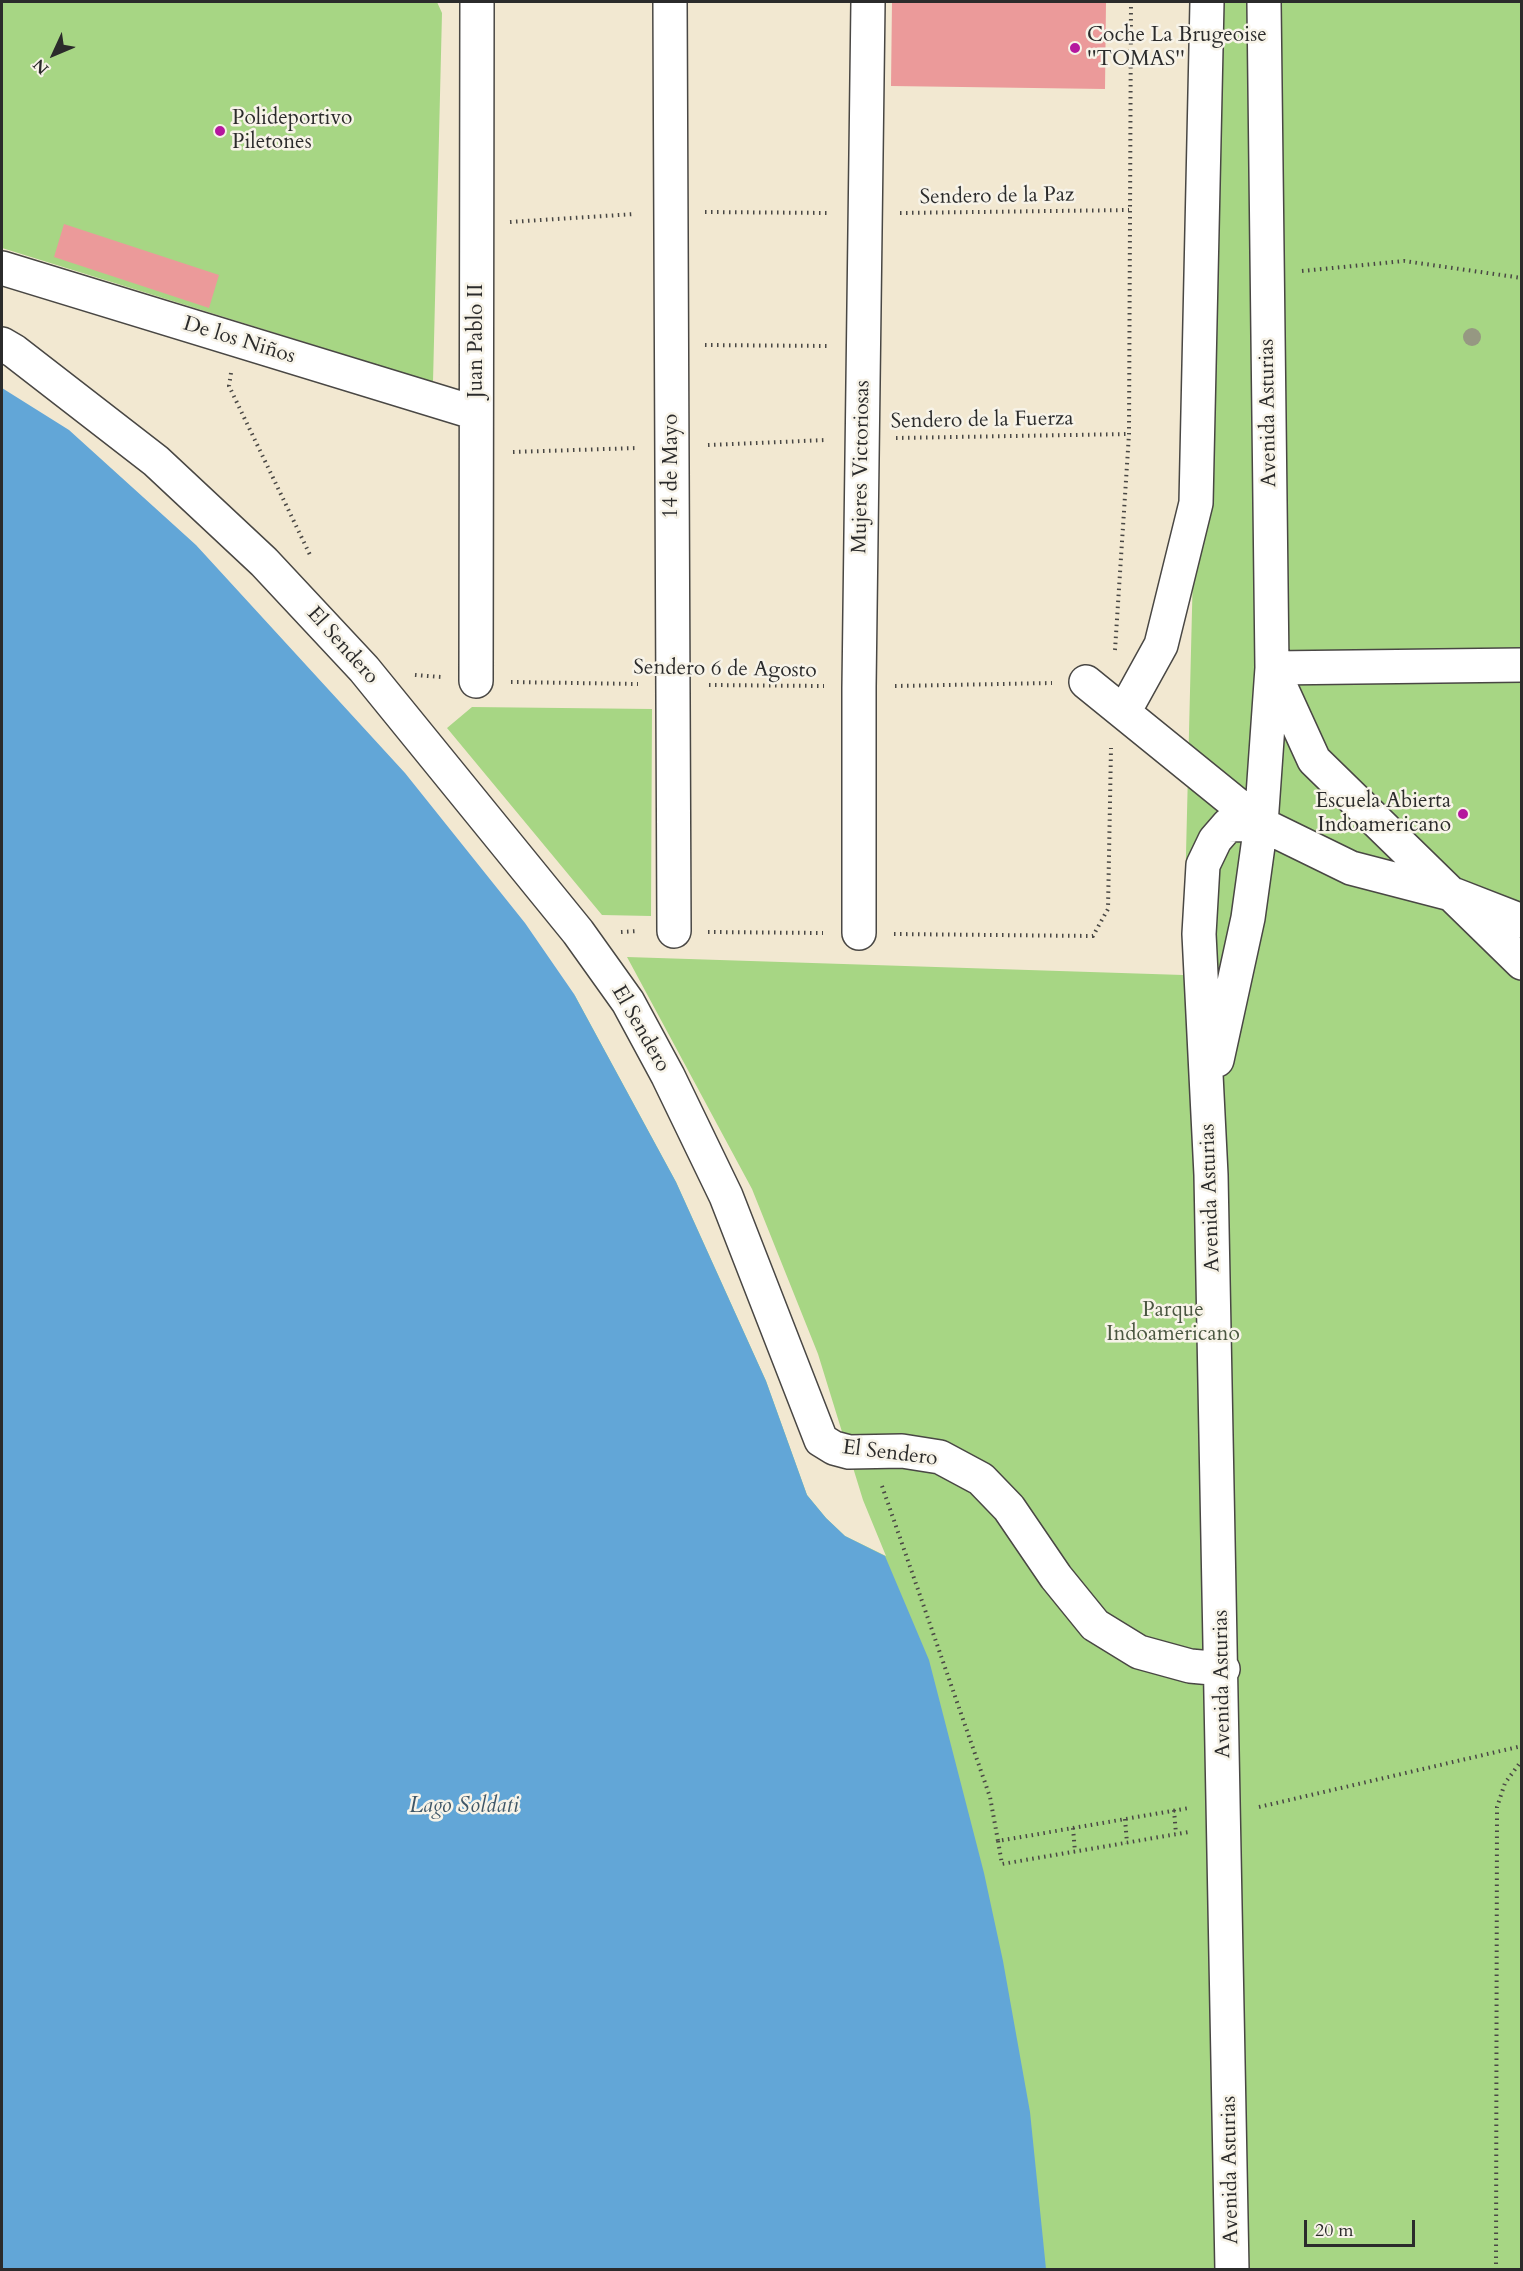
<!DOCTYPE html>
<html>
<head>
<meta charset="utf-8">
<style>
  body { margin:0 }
  #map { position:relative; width:1523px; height:2271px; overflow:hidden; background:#f2e8d1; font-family:Cardo,serif }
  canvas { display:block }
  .frame { position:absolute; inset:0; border:3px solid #2b2b2b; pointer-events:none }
  .north { position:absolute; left:24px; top:24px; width:60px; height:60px; -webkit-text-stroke:4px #f7f3e8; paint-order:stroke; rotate:226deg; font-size:16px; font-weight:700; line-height:24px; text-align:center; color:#2b2b2b }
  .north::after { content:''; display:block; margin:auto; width:21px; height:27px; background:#2b2b2b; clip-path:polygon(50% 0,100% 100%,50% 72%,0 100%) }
  .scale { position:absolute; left:1304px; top:2220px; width:111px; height:27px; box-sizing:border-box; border:3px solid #2b2b2b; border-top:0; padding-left:8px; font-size:18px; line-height:21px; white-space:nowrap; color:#2b2b2b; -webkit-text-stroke:4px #f7f3e8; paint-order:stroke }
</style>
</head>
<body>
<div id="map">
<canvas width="1523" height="2271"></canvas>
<div class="frame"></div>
<div class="north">N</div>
<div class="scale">20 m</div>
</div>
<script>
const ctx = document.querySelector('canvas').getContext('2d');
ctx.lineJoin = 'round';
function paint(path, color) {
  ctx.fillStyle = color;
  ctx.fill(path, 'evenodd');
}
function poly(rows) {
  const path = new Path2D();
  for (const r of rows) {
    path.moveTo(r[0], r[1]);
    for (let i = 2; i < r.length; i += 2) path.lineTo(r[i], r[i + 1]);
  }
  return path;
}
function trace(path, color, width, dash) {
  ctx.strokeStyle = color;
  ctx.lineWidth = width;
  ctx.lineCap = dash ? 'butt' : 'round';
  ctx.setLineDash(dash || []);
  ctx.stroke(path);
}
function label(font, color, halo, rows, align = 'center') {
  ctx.font = font + ' Cardo,serif';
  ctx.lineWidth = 5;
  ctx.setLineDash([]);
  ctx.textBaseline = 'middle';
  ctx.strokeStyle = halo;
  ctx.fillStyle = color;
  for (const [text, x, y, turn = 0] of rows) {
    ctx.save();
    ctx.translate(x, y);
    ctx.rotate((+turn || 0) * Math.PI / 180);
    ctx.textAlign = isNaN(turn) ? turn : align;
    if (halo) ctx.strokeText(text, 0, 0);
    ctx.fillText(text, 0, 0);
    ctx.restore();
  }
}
paint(poly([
  [2,2,437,2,442,13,433,382,2,248],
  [1207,2,1521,2,1521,2269,1008,2269,574,994,676,1182,766,1381,807,1495,826,1518,845,1536,886,1556,863,1500,818,1354,752,1189,627,957,1183,975],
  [472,707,652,709,651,916,602,915,447,728]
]), '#a7d684');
paint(poly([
  [2,388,69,430,196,545,405,773,525,923,574,994,676,1182,766,1381,807,1495,826,1518,845,1536,885,1556,929,1660,984,1873,1003,1961,1030,2112,1046,2269,2,2269]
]), '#62a6d7');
paint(poly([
  [892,2,1106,2,1105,89,891,86],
  [64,224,219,275,209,308,54,257]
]), '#eb9a9a');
const minor = poly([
  [670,2,674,931],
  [2,268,476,413],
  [2,344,14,351,156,461,264,562,364,669,578,932,628,1002,668,1076,726,1196,821,1440,834,1448,849,1452,902,1451,940,1457,981,1479,1009,1508,1056,1577,1095,1625,1139,1652,1190,1666,1223,1669],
  [1522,665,1272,668,1314,760,1522,963],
  [476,681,477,2],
  [1086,682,1261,824,1351,868,1455,895,1522,921],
  [1124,712,1161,645,1196,503,1207,2],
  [859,933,859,687,868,2],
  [1217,1060,1248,918,1261,824,1272,668,1264,2],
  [1232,2270,1211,1175,1199,934,1203,865,1215,840,1228,825,1261,824]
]);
trace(minor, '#494744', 36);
trace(poly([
  [705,212,830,213],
  [900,213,1129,210],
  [510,222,635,214],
  [1302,271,1404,261,1522,278],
  [705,345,830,346],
  [231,373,229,386,311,557],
  [896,438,1129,434],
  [708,445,826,440],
  [513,452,637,448],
  [1115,650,1129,434,1131,2],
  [415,675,441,677],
  [511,682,638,684],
  [709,685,824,686],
  [895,686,1052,683],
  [621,932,638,931],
  [708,932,823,933],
  [894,934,1093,936,1108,909,1111,748],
  [882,1486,990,1797,998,1841,1189,1808],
  [1259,1807,1522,1746],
  [1174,1810,1176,1834],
  [1125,1819,1127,1843],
  [1073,1828,1075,1852],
  [998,1841,1002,1864,1189,1832],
  [1496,2270,1497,1807,1505,1783,1522,1760]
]), '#494744', 4, [1.5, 4.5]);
trace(minor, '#fff', 33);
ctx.fillStyle = '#969882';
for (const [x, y] of [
  [1472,337]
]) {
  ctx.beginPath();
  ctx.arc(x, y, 9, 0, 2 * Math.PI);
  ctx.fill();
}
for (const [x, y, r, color] of [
  [1075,48,6,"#b5179e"],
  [220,131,6,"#b5179e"],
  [1463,814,6,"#b5179e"]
]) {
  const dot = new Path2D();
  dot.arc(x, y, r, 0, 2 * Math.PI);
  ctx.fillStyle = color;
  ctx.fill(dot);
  trace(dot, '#f7f3e8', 2);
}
label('21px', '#2b2b2b', '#f7f3e8', [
  ["Coche La Brugeoise",1087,36],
  ["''TOMAS''",1087,60],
  ["Polideportivo",232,119],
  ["Piletones",232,143],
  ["Escuela Abierta",1451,802,"right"],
  ["Indoamericano",1451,826,"right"]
], 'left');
label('21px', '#2b2b2b', '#f7f3e8', [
  ["Sendero de la Paz",997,197,-1],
  ["De los Niños",239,341,17],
  ["Juan Pablo II",477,341,-90],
  ["Avenida Asturias",1269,413,-91],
  ["Sendero de la Fuerza",982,421,-1],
  ["14 de Mayo",672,466,-90],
  ["Mujeres Victoriosas",862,467,-89],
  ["El Sendero",342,646,48],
  ["Sendero 6 de Agosto",725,670,1],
  ["El Sendero",640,1029,60],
  ["Avenida Asturias",1211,1198,-92],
  ["El Sendero",890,1454,7],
  ["Avenida Asturias",1223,1684,-91],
  ["Avenida Asturias",1231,2170,-91]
]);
label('21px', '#4a5641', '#f7f3e8', [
  ["Parque",1173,1311],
  ["Indoamericano",1173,1335]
]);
label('italic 22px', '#3e5667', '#f7f3e8', [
  ["Lago Soldati",464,1807]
]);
</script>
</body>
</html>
